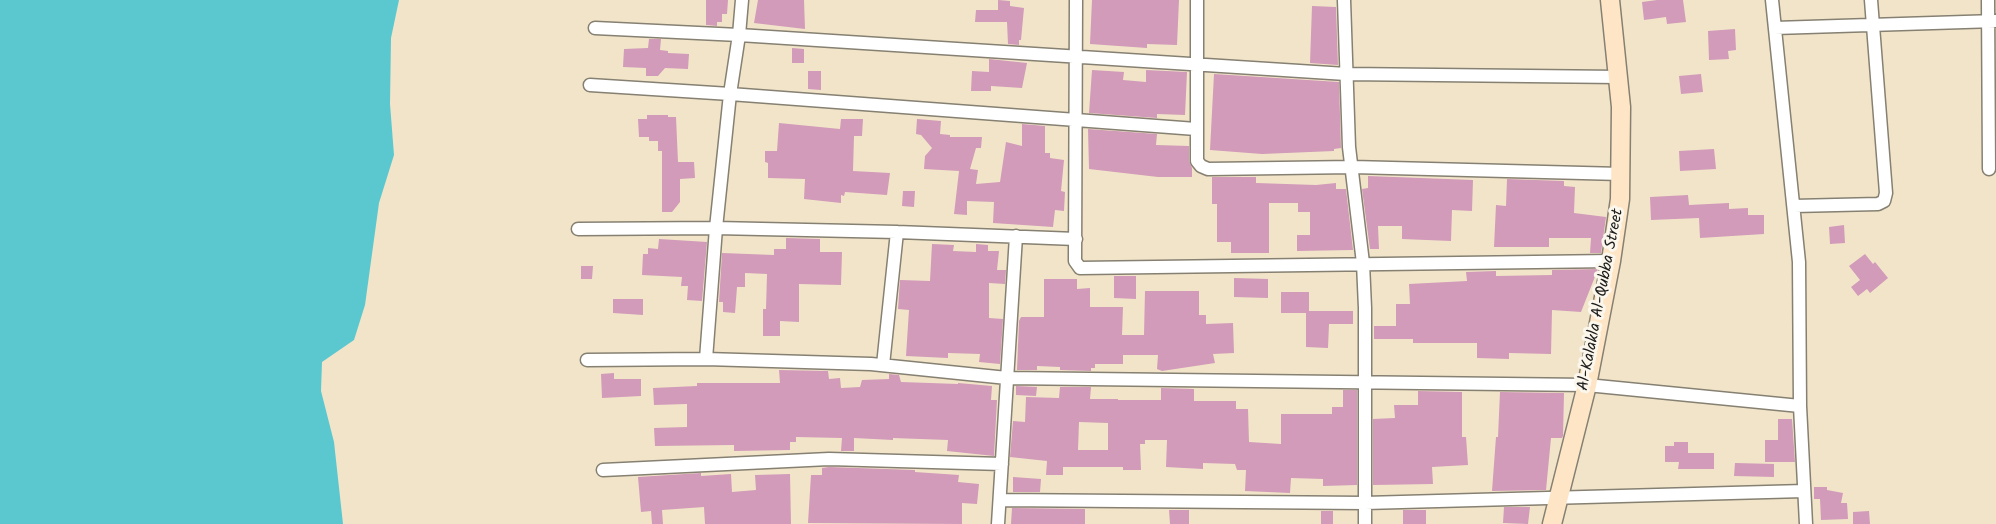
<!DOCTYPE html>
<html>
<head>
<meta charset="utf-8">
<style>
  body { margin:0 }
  canvas { display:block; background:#f1e4c9 }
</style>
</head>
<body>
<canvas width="1996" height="524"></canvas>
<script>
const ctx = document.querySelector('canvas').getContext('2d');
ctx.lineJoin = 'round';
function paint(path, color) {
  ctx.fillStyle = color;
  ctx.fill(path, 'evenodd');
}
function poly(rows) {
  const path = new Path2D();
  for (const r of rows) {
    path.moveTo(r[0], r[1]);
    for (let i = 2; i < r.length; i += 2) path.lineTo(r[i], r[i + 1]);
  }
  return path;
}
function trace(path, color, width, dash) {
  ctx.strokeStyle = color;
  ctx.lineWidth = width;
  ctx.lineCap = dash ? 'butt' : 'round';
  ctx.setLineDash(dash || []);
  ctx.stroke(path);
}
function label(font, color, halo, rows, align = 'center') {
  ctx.font = font + ' Kalam,sans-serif';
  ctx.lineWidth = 6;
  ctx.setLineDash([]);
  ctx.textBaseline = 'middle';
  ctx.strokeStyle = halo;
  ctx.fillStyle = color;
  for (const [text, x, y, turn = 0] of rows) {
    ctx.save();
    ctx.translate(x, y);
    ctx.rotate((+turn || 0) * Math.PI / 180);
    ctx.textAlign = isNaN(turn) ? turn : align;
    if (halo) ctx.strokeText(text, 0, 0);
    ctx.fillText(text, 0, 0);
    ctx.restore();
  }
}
paint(poly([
  [0,0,399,0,391,38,390,104,394,155,379,203,365,305,354,340,322,362,321,391,334,442,343,524,0,524]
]), '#5bc8d0');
paint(poly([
  [706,0,728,0,727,14,722,14,722,22,717,22,717,26,706,25],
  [758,0,804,0,805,29,754,23],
  [998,0,1010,1,1010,6,1024,8,1021,40,1019,40,1019,45,1008,44,1007,22,975,22,976,10,998,10],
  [1092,0,1179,0,1177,45,1147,44,1147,48,1090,44],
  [1657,0,1683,0,1686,22,1667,24,1666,17,1644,20,1642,2],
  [1312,6,1336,7,1338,65,1310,63],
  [1735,29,1736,50,1728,51,1729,59,1709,60,1708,31],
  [649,39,661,39,660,50,668,51,668,53,689,54,688,69,665,68,658,76,646,76,646,68,623,67,624,49,648,48],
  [792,48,804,49,804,63,792,63],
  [989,59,1027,63,1022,88,991,86,991,91,971,91,972,71,989,72],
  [1092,70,1124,72,1123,80,1146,82,1146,70,1187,72,1185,115,1157,114,1157,118,1089,113],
  [808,71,821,71,821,90,808,89],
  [1214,74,1339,82,1341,148,1334,149,1334,151,1262,154,1210,150],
  [1701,74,1703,92,1681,94,1679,76],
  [647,115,668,115,668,117,676,117,678,162,694,162,695,178,680,179,680,202,672,212,662,212,662,151,658,151,658,141,649,141,649,137,639,137,638,119,647,119],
  [841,119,863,119,862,136,854,136,853,171,890,173,887,195,845,192,844,196,841,195,841,203,804,199,805,179,768,178,768,163,765,162,765,151,777,151,779,123,840,129],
  [917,119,941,121,940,134,950,135,950,137,982,137,981,148,976,148,970,169,978,170,976,184,1000,182,1006,142,1022,146,1022,124,1045,126,1045,153,1050,153,1050,158,1064,160,1061,191,1065,192,1064,211,1055,210,1053,227,993,223,994,202,967,201,967,215,954,214,959,171,924,169,925,156,932,148,921,135,916,134],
  [1088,129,1157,134,1156,145,1189,146,1189,161,1192,168,1192,177,1158,177,1089,169],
  [1714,149,1716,169,1680,171,1679,151],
  [1368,176,1473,180,1472,211,1452,210,1451,241,1402,239,1402,226,1378,226,1379,249,1370,249,1362,189,1368,188],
  [1212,177,1256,177,1256,183,1316,185,1336,183,1336,189,1346,189,1353,250,1297,251,1297,235,1310,235,1310,212,1298,212,1298,203,1269,203,1269,253,1231,253,1231,242,1217,242,1217,204,1212,204],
  [1507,179,1564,181,1564,186,1575,187,1574,213,1606,217,1601,253,1590,253,1591,238,1549,238,1549,247,1494,247,1496,205,1506,206],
  [903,191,915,191,914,207,902,206],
  [1688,195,1689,205,1729,203,1729,209,1748,208,1748,215,1764,215,1764,234,1700,238,1699,218,1651,220,1650,197],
  [1844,225,1845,243,1830,244,1829,227],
  [786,238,820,239,820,252,842,252,841,285,799,284,799,322,780,321,780,336,763,336,763,309,766,309,767,274,745,273,745,287,737,287,735,313,723,312,723,302,719,302,722,253,774,255,774,249,786,249],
  [659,239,707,242,702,301,687,300,688,286,681,286,682,277,642,275,643,254,648,254,648,248,658,249],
  [932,244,954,245,953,251,976,252,976,244,988,245,988,251,999,251,997,270,1006,270,1005,284,989,283,989,318,1003,319,1000,364,979,362,980,354,948,353,948,358,906,356,909,310,898,309,900,280,930,281],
  [1865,254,1873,264,1875,262,1888,278,1870,293,1867,289,1858,296,1851,287,1860,280,1849,266],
  [581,266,593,266,592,279,581,279],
  [1598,269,1581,312,1552,310,1551,354,1509,353,1509,359,1477,358,1477,343,1413,343,1413,339,1374,339,1374,326,1396,326,1396,304,1410,304,1409,284,1467,281,1466,272,1496,271,1496,276,1552,275,1552,270],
  [1114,276,1136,276,1136,299,1114,298],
  [1234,278,1268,279,1268,298,1234,297],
  [1044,279,1077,279,1077,289,1090,288,1090,307,1123,307,1122,335,1144,335,1145,291,1199,291,1199,315,1206,315,1206,324,1233,323,1234,353,1213,354,1215,363,1162,371,1157,369,1158,355,1123,355,1123,364,1095,364,1095,368,1091,368,1091,371,1060,370,1060,367,1037,366,1037,370,1017,370,1019,321,1021,317,1044,317],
  [1281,292,1309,292,1309,311,1353,311,1353,324,1329,324,1328,348,1306,347,1306,313,1281,313],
  [613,299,643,299,643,315,613,313],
  [779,370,828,371,829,379,840,378,841,388,860,387,862,380,889,379,889,374,899,375,901,382,958,384,958,383,992,386,991,400,997,400,994,456,947,451,948,440,893,438,893,440,854,438,854,451,841,451,842,438,796,437,796,442,790,442,790,450,734,451,734,445,655,446,654,428,687,427,687,404,654,405,653,388,697,386,697,383,780,383],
  [614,373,614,379,641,379,641,396,602,398,601,374],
  [1016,386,1037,387,1036,396,1016,395],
  [1060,387,1091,387,1090,399,1118,399,1118,400,1161,400,1161,388,1194,389,1194,401,1236,401,1236,409,1248,409,1249,442,1281,444,1281,414,1332,414,1332,407,1343,407,1343,390,1357,390,1357,485,1323,486,1323,479,1291,478,1290,493,1245,491,1246,470,1237,470,1235,464,1203,463,1203,469,1166,467,1167,440,1145,440,1145,444,1140,444,1141,470,1123,470,1123,467,1063,467,1063,475,1046,475,1047,461,1010,457,1013,421,1025,422,1026,397,1059,398],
  [1079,422,1108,423,1108,450,1078,450],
  [1418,391,1462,392,1462,437,1466,437,1468,465,1432,467,1433,484,1373,485,1373,419,1395,418,1394,405,1418,405],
  [1500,392,1564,393,1563,436,1562,438,1551,438,1546,490,1492,491,1496,437,1498,437],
  [1778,419,1792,419,1795,462,1765,462,1765,440,1778,440],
  [1674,442,1688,442,1688,453,1714,453,1714,469,1678,469,1679,462,1665,462,1665,446,1674,446],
  [1735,463,1774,464,1774,477,1734,476],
  [829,467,915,470,915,472,959,475,958,482,979,484,977,504,962,503,962,524,808,523,811,475,822,475,822,468],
  [701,473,701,476,731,474,732,492,756,490,755,475,790,474,791,524,705,524,704,507,662,510,663,524,652,524,651,511,641,512,638,477],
  [1013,477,1041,479,1040,492,1013,492],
  [1814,487,1827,487,1827,490,1843,493,1841,503,1847,503,1848,519,1821,520,1820,499,1814,499],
  [1504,507,1530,507,1528,524,1503,523],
  [1012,508,1085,509,1085,524,1011,524],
  [1169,510,1189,510,1189,524,1170,524],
  [1403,510,1426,510,1426,524,1403,524],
  [1321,511,1333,511,1333,524,1321,524],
  [1869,511,1870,524,1853,524,1853,512]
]), '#d29bb9');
const street = poly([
  [1076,0,1075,261,1080,268,1611,261],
  [1197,0,1197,161,1201,166,1208,169,1353,167,1621,174],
  [1344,0,1349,147,1363,263,1365,308,1365,524],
  [1772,0,1799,262,1800,406,1806,524],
  [1988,0,1989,169],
  [595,28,739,35,1346,74,1619,77],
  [1775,28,1996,21],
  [590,85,730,94,1196,129],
  [1794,206,1878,204,1884,201,1886,193,1871,0],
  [578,229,716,228,897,232,1076,239],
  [706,359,716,228,730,94,739,35,742,0],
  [587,360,706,359,871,364,1007,378,1587,385,1800,406],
  [883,365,897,232],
  [603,470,829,459,1002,464],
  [1000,500,1365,503,1804,491],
  [998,524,1016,236]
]);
const secondary = poly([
  [1552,524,1587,385,1611,261,1620,199,1621,107,1610,0]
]);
trace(street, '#868072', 15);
trace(secondary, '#868072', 21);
trace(street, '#fff', 12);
trace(secondary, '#fde5c5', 18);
label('16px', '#1c1c1c', '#fbf7ec', [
  ["Al-Kalakla Al-Qubba Street",1602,300,-79]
]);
</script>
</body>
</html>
